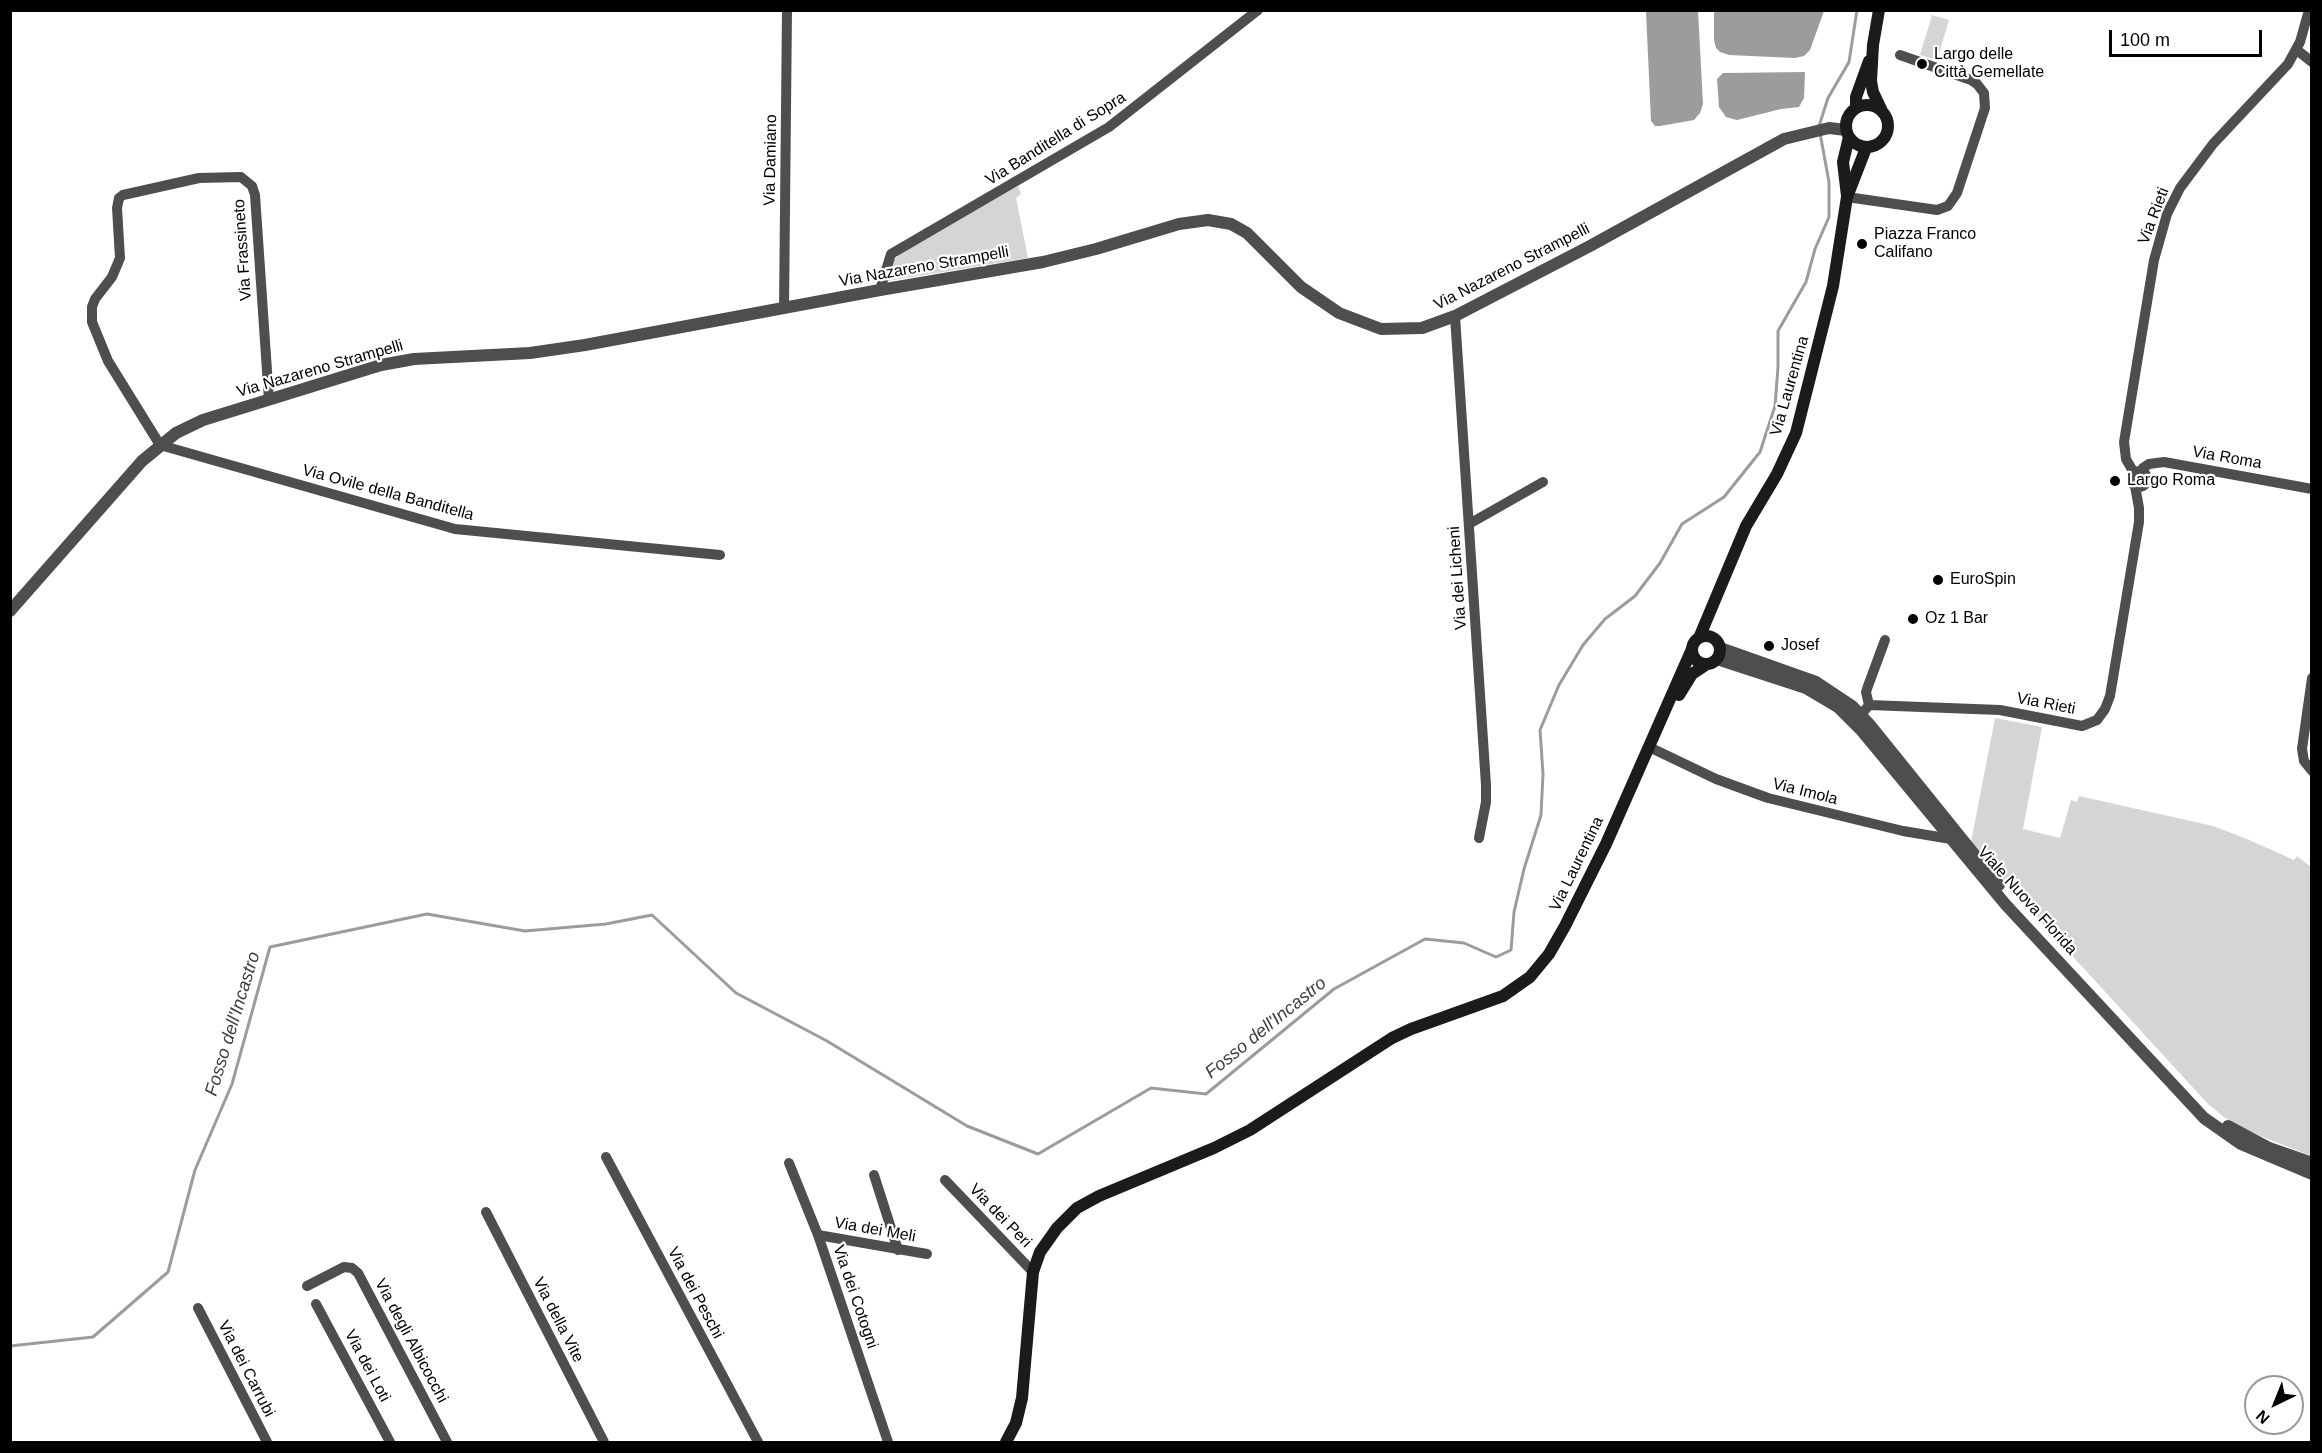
<!DOCTYPE html>
<html>
<head>
<meta charset="utf-8">
<style>
  body { margin:0 }
  #map { position:relative; width:2322px; height:1453px; overflow:hidden; background:#fff; font-family:Arial,sans-serif }
  canvas { display:block }
  .frame { position:absolute; inset:0; border:12px solid #000; pointer-events:none }
  .north { position:absolute; left:2244px; top:1375px; width:60px; height:60px; box-sizing:border-box; background:#fff; border:2px solid #999; border-radius:50%; rotate:223deg; font-size:16px; font-weight:700; line-height:24px; text-align:center; color:#000 }
  .north::after { content:''; display:block; margin:auto; width:21px; height:27px; background:#000; clip-path:polygon(50% 0,100% 100%,50% 72%,0 100%) }
  .scale { position:absolute; left:2109px; top:30px; width:153px; height:27px; box-sizing:border-box; border:3px solid #000; border-top:0; padding-left:8px; font-size:18px; line-height:21px; white-space:nowrap; color:#000; -webkit-text-stroke:4px #fff; paint-order:stroke }
</style>
</head>
<body>
<div id="map">
<canvas width="2322" height="1453"></canvas>
<div class="frame"></div>
<div class="north">N</div>
<div class="scale">100 m</div>
</div>
<script>
const ctx = document.querySelector('canvas').getContext('2d');
ctx.lineJoin = 'round';
function paint(path, color) {
  ctx.fillStyle = color;
  ctx.fill(path, 'evenodd');
}
function poly(rows) {
  const path = new Path2D();
  for (const r of rows) {
    if (r.length === 3) {
      path.moveTo(r[0] + r[2], r[1]);
      path.arc(r[0], r[1], r[2], 0, 2 * Math.PI);
      continue;
    }
    path.moveTo(r[0], r[1]);
    for (let i = 2; i < r.length; i += 2) path.lineTo(r[i], r[i + 1]);
  }
  return path;
}
function trace(path, color, width, dash) {
  ctx.strokeStyle = color;
  ctx.lineWidth = width;
  ctx.lineCap = dash ? 'butt' : 'round';
  ctx.setLineDash(dash || []);
  ctx.stroke(path);
}
function label(font, color, halo, rows, align = 'center') {
  ctx.font = font + ' Arial,sans-serif';
  ctx.lineWidth = 4.5;
  ctx.setLineDash([]);
  ctx.textBaseline = 'middle';
  ctx.strokeStyle = halo;
  ctx.fillStyle = color;
  for (const [text, x, y, turn = 0] of rows) {
    ctx.save();
    ctx.translate(x, y);
    ctx.rotate((+turn || 0) * Math.PI / 180);
    ctx.textAlign = isNaN(turn) ? turn : align;
    if (halo) ctx.strokeText(text, 0, 0);
    ctx.fillText(text, 0, 0);
    ctx.restore();
  }
}
paint(poly([
  [1932,15,1949,20,1937,60,1920,55],
  [1018,186,1021,194,1016,198,1028,258,888,281,894,260,900,254],
  [1995,718,2042,727,2023,829,2060,838,2071,800,2077,802,2079,796,2213,826,2247,839,2294,860,2297,856,2311,867,2311,1156,2248,1131,2225,1118,2208,1104,2021,900,1971,842]
]), '#d5d5d5');
paint(poly([
  [1646,11,1698,11,1703,104,1700,113,1694,120,1660,126,1655,126,1651,121],
  [1714,11,1714,10,1824,11,1810,50,1804,56,1795,58,1729,55,1720,52,1716,48,1714,40],
  [1805,72,1804,98,1799,107,1781,109,1737,120,1726,117,1719,107,1717,79,1723,73]
]), '#9c9c9c');
trace(poly([
  [1819,126,1828,98,1849,62,1857,10],
  [10,1346,93,1337,168,1272,195,1170,232,1084,270,947,427,914,525,931,606,924,652,915,736,993,827,1041,967,1126,1038,1154,1151,1088,1206,1094,1334,989,1425,939,1464,943,1496,957,1511,950,1514,912,1524,869,1541,815,1543,774,1540,730,1559,685,1583,645,1605,619,1635,596,1660,563,1682,524,1724,497,1760,452,1775,406,1778,367,1778,331,1806,282,1815,249,1829,217,1829,182,1820,133]
]), '#9c9c9c', 3);
trace(poly([
  [2297,50,2312,62],
  [1847,197,1937,210,1948,206,1957,193,1985,108,1984,93,1977,84,1971,80,1900,55],
  [880,290,891,254,1109,127,1258,10],
  [784,309,787,10],
  [1455,316,1486,785,1486,802,1479,838],
  [269,400,255,195,252,186,241,177,199,178,123,195,119,198,117,208,120,258,112,277,95,299,92,307,92,322,108,361,160,445,455,529,720,555],
  [2139,479,8],
  [2141,472,2143,468,2149,464,2164,462,2312,489],
  [2134,473,2126,459,2124,442,2154,260,2167,214,2180,188,2213,144,2288,64,2300,42,2309,10],
  [1469,524,1543,482],
  [2312,678,2302,749,2304,761,2312,771],
  [1869,705,1866,692,1868,686,1885,640],
  [1861,715,1869,705,2000,710,2082,726,2097,720,2105,709,2110,696,2139,522,2139,508,2135,486],
  [1649,747,1716,779,1768,798,1903,831,1957,840],
  [606,1157,758,1442],
  [789,1163,818,1235,888,1442],
  [874,1175,898,1250],
  [945,1180,1033,1272],
  [486,1212,604,1442],
  [818,1235,927,1254],
  [307,1286,344,1267,352,1268,358,1273,447,1442],
  [316,1304,390,1442],
  [198,1308,267,1442]
]), '#4e4e4e', 10);
trace(poly([
  [10,611,142,461,176,433,203,420,381,365,414,359,530,353,585,345,880,290,1043,262,1096,249,1179,224,1208,220,1231,224,1247,233,1301,287,1339,313,1381,329,1422,328,1455,316,1590,246,1784,139,1829,128,1846,130],
  [1720,648,1816,682,1852,706,1870,725,1999,885],
  [1717,659,1806,688,1838,707,1861,730,2006,905,2204,1118,2241,1144,2312,1174],
  [2228,1126,2269,1148,2312,1163]
]), '#4e4e4e', 12);
trace(poly([
  [1879,10,1873,45,1871,81,1873,92,1882,111],
  [1867,126,21],
  [1856,108,1856,97,1869,61],
  [1847,196,1843,162,1849,137],
  [1706,650,14],
  [1699,638,1746,526,1777,474,1796,433,1833,286,1847,197,1866,148],
  [1679,695,1692,674,1707,664],
  [1006,1442,1016,1423,1022,1398,1033,1272,1040,1252,1057,1228,1077,1208,1099,1196,1214,1148,1250,1130,1392,1038,1411,1029,1503,996,1530,977,1549,954,1565,926,1606,844,1692,649]
]), '#1b1b1b', 12);
for (const [x, y, r, color] of [
  [1922,64,6,"#000"],
  [1862,244,6,"#000"],
  [2115,481,6,"#000"],
  [1938,580,6,"#000"],
  [1913,619,6,"#000"],
  [1769,646,6,"#000"]
]) {
  const dot = new Path2D();
  dot.arc(x, y, r, 0, 2 * Math.PI);
  ctx.fillStyle = color;
  ctx.fill(dot);
  trace(dot, '#fff', 2);
}
label('16px', '#000', '#fff', [
  ["Largo delle",1934,55],
  ["Città Gemellate",1934,73],
  ["Piazza Franco",1874,235],
  ["Califano",1874,253],
  ["Largo Roma",2127,481],
  ["EuroSpin",1950,580],
  ["Oz 1 Bar",1925,619],
  ["Josef",1781,646]
], 'left');
label('16px', '#000', '#fff', [
  ["Via Banditella di Sopra",1056,139,-32],
  ["Via Damiano",771,160,-89],
  ["Via Rieti",2154,216,-69],
  ["Via Frassineto",243,250,-94],
  ["Via Nazareno Strampelli",924,267,-10],
  ["Via Nazareno Strampelli",1512,267,-27],
  ["Via Nazareno Strampelli",320,369,-16],
  ["Via Laurentina",1790,386,-74],
  ["Via Roma",2227,458,10],
  ["Via Ovile della Banditella",388,493,15],
  ["Via dei Licheni",1458,578,-94],
  ["Via Rieti",2046,704,11],
  ["Via Imola",1805,792,14],
  ["Via Laurentina",1577,864,-64],
  ["Viale Nuova Florida",2027,901,48],
  ["Via dei Peri",1000,1216,46],
  ["Via dei Meli",875,1230,10],
  ["Via dei Peschi",695,1293,62],
  ["Via dei Cotogni",855,1297,71],
  ["Via della Vite",558,1320,63],
  ["Via degli Albicocchi",411,1341,62],
  ["Via dei Loti",367,1366,62],
  ["Via dei Carrubi",246,1369,63]
]);
label('italic 18px', '#3d3d3d', '#fff', [
  ["Fosso dell'Incastro",233,1024,-73],
  ["Fosso dell'Incastro",1266,1028,-39]
]);
</script>
</body>
</html>
